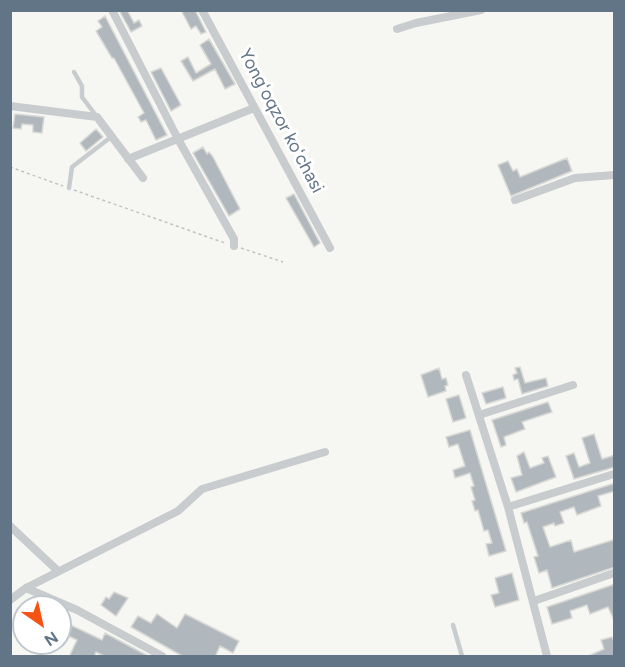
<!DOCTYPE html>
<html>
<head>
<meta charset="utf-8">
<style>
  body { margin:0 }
  #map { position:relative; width:625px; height:667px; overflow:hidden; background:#f6f7f2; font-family:Figtree,sans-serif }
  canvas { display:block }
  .frame { position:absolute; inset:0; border:12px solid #627587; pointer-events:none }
  .north { position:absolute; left:12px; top:595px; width:60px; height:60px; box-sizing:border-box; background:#fff; border:2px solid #c0c8cf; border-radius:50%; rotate:146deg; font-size:16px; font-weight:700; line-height:24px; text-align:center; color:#627587 }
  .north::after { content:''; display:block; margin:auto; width:21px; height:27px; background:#f55314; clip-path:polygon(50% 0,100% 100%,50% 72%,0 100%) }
</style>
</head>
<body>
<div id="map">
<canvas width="625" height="667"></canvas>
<div class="frame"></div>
<div class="north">N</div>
</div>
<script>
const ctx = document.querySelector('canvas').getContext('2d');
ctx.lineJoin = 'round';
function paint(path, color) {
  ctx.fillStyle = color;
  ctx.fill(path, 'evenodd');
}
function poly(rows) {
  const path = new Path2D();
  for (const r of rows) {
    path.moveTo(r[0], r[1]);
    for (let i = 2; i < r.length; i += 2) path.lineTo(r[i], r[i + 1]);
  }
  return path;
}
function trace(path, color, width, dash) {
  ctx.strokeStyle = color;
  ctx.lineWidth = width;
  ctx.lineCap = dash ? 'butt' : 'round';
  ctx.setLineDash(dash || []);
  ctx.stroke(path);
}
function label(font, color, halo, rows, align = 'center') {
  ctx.font = font + ' Figtree,sans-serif';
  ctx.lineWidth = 6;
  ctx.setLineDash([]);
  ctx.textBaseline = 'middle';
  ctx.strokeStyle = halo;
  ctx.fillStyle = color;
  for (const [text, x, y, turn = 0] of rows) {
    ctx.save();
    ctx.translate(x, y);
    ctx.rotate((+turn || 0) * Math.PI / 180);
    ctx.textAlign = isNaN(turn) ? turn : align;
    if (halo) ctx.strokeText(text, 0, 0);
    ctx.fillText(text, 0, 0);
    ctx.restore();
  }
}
const building = poly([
  [127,10,134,23,139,20,142,26,131,32,120,12,127,10],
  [181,10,195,10,206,32,201,34,196,26,191,29,181,10],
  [105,16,167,135,156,140,146,120,141,122,138,117,144,113,114,58,112,58,96,31,102,27,98,21,105,16],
  [209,39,235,84,225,89,215,69,193,81,181,61,188,57,196,73,211,64,200,45,209,39],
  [161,68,181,105,171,111,151,72,161,68],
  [15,114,44,117,42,133,33,132,33,125,22,124,21,129,13,128,15,114],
  [96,129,103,137,86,151,80,143,96,129],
  [203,147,207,154,209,152,213,157,240,209,229,216,193,153,203,147],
  [567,158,572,171,511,196,498,165,508,161,513,171,517,169,520,177,567,158],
  [294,194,320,243,314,247,286,198,294,194],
  [520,367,525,383,546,378,548,386,522,394,518,379,514,380,513,375,517,373,515,368,520,367],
  [439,368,442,379,446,378,448,385,445,386,446,391,428,397,421,375,439,368],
  [503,387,506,398,486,404,482,393,503,387],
  [459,395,466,418,453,422,446,399,459,395],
  [548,402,552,412,522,422,525,429,504,437,506,445,501,447,492,420,548,402],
  [470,430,506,551,489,556,486,544,492,543,488,530,484,531,478,510,475,511,472,501,475,500,471,487,474,486,470,473,455,478,453,470,465,466,458,444,449,447,446,437,470,430],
  [594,434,602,459,615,455,615,467,574,479,566,456,574,453,579,467,590,463,582,438,594,434],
  [524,452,530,468,544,463,542,458,548,456,556,477,516,492,511,478,522,475,517,456,524,452],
  [615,483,615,491,598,496,601,506,577,515,574,507,560,512,564,523,555,526,554,523,543,527,550,547,571,540,574,552,613,540,615,546,615,567,552,588,547,570,539,573,534,557,538,556,527,522,524,523,521,513,615,483],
  [512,573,519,600,495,607,491,595,499,593,495,578,512,573],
  [615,584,615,622,608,607,590,614,587,605,570,611,572,618,552,624,547,607,615,584],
  [114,592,128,598,116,616,101,605,106,597,109,599,114,592],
  [157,614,177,628,185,614,239,641,233,653,220,646,215,657,184,657,131,627,138,616,151,623,157,614],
  [60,620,102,640,105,633,150,657,106,657,96,652,94,657,69,657,77,640,60,632,60,620],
  [612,637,615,644,615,657,586,657,604,649,601,640,612,637]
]);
paint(building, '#b0b8bd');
trace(building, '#d8d8d5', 1.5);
trace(poly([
  [10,167,63,186],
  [74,190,225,243],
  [241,248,283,262]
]), '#c1c3c5', 1.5, [3, 3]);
trace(poly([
  [74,72,82,86,82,97,97,117],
  [69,188,72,167,111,137],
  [453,625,462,656]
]), '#c8cccf', 4.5);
trace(poly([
  [112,10,178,139,234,239,234,246],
  [202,10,330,248],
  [397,29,416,23,481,10],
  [10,106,97,117,143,178],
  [128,159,254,108],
  [515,200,575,178,614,175],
  [466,375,508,507,547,656],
  [479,415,573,385],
  [508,507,614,474],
  [10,526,58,571],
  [26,588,77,610,162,656],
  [10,600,26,588,178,511,202,489,325,452],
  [534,601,614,573]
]), '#c8cccf', 8);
label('18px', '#627587', '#fff', [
  ["Yongʻoqzor koʻchasi",281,121,62]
]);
</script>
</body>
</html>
